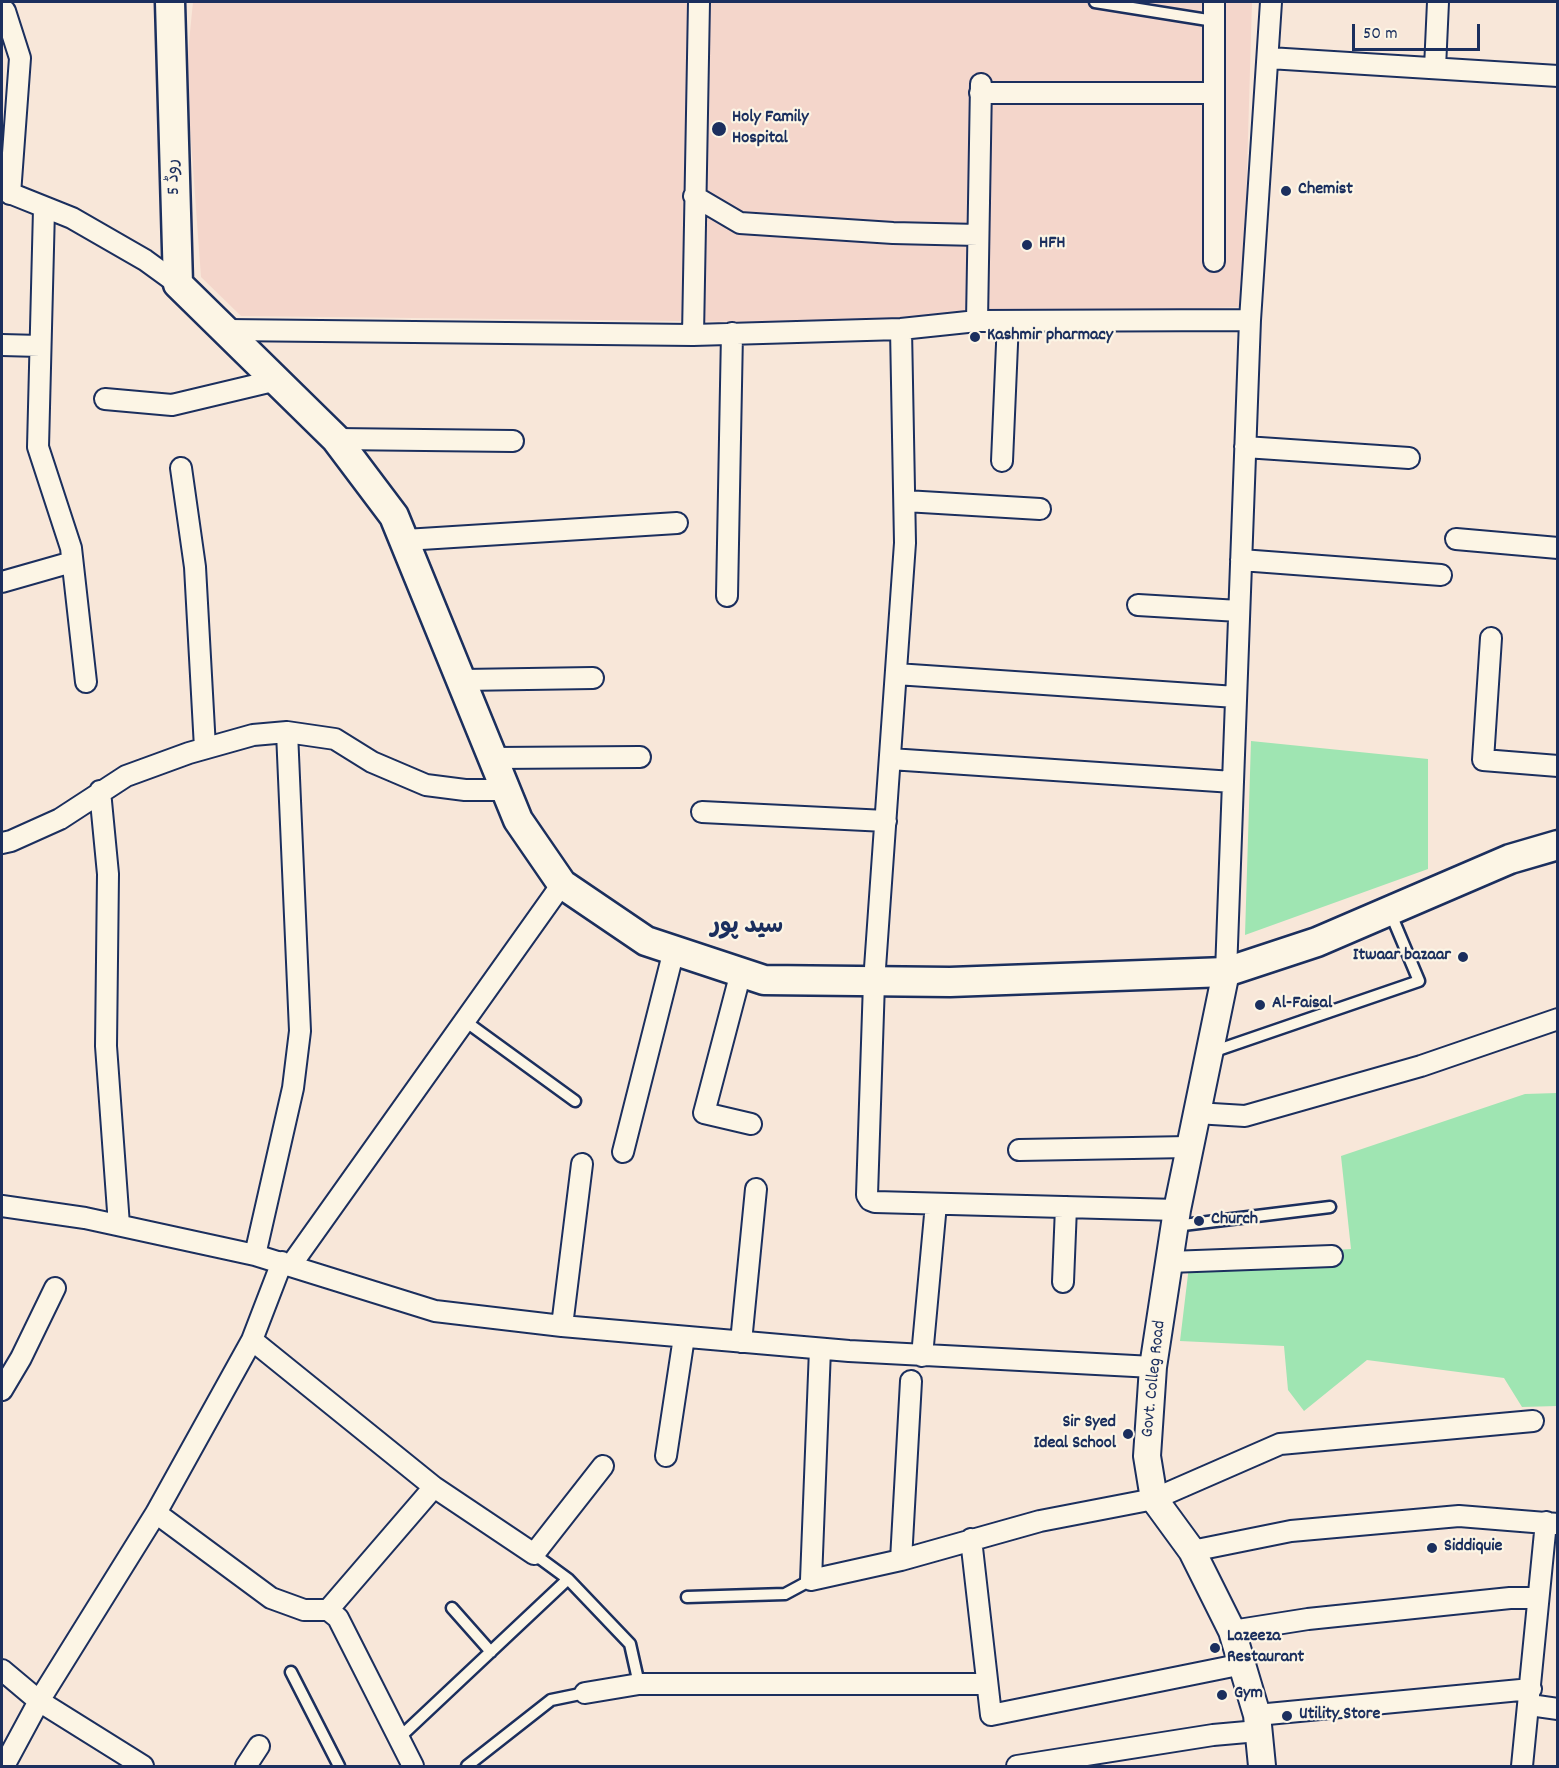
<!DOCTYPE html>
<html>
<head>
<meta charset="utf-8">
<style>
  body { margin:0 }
  #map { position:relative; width:1559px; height:1768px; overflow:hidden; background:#f8e7d9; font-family:Dekko,sans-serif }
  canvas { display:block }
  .frame { position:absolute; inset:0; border:3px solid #1b2f5e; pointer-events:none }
  .scale { position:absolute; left:1352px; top:24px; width:128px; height:27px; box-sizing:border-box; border:3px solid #1b2f5e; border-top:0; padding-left:8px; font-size:18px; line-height:21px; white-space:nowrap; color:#1b2f5e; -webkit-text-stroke:4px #fcf5e5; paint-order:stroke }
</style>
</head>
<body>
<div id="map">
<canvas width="1559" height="1768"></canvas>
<div class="frame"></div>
<div class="scale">50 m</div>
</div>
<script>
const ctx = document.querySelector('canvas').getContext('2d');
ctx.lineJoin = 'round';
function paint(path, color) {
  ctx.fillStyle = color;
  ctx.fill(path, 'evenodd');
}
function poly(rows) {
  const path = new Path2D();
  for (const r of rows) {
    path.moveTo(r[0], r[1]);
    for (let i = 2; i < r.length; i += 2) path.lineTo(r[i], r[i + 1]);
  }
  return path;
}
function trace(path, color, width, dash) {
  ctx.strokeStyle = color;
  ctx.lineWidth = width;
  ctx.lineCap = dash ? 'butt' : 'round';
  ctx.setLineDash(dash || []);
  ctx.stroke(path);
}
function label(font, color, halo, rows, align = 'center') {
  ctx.font = font + ' Dekko,"Playpen Sans Arabic",sans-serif';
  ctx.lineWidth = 4.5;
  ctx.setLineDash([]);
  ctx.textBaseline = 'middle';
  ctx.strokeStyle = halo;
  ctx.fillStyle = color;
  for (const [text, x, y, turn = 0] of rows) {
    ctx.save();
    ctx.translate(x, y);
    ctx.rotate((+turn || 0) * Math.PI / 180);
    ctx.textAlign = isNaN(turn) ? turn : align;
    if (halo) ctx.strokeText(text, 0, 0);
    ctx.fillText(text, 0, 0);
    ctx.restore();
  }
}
paint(poly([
  [193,2,1252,2,1243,307,761,322,241,316,201,277,186,72]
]), '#f4d6cb');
paint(poly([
  [1251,741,1428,759,1428,869,1245,935],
  [1557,1093,1557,1406,1522,1407,1504,1378,1367,1360,1304,1411,1288,1390,1284,1346,1180,1341,1190,1258,1351,1249,1341,1156,1525,1094]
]), '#9fe5b2');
const service = poly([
  [1095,2,1214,21],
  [465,1021,575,1101],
  [1212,1052,1419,981,1390,912],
  [1175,1226,1330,1207],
  [534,1554,568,1579,630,1644,639,1684],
  [687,1597,785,1594,811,1580],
  [452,1608,491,1652],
  [291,1672,339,1766],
  [400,1737,568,1579],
  [467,1766,551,1700,585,1693]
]);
const minor = poly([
  [1214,2,1214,261],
  [5,11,20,58,10,194],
  [1269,58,1558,76],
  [1435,68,1438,2],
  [980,93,1214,93],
  [2,190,72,218,145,260,178,284],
  [694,196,740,223,893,233,978,235],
  [44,209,38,447,71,548,86,682],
  [977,321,981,84],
  [901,329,905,543,874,982,867,1195,870,1200,875,1202,1177,1210],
  [227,330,693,335,901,329,977,321,1250,320],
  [693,335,699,2],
  [2,345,40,346],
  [105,399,172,405,277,380],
  [336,439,513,441],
  [1245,447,1409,458],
  [1002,461,1008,321],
  [181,468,195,567,205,748],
  [905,501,1040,509],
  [1456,539,1558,548],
  [405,540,677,523],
  [1241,560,1441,575],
  [2,582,72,562],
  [727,596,732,333],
  [1138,605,1239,611],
  [1491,638,1483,760,1558,766],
  [896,674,1236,697],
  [463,680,593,678],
  [494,758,640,757],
  [890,759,1233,782],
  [100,791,108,874,106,1046,119,1225],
  [702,812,886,821],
  [2,843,11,841,60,819,126,776,189,753,253,735,287,732,335,739,372,762,426,785,465,790,506,790],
  [741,972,704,1113,751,1124],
  [1226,972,1250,320,1271,2],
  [1196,1113,1245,1116,1421,1066,1558,1019],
  [1019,1150,1189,1147],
  [623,1152,674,950],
  [2,1206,85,1218,255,1255,435,1311,562,1326,849,1351,1153,1367],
  [255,1255,293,1088,300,1031,287,732],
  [1169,1262,1332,1256],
  [291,1265,562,884],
  [1063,1282,1066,1207],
  [562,1326,582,1164],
  [252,1340,434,1487,534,1554,603,1466],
  [741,1342,756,1189],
  [820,1349,811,1580,901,1560,1040,1521,1154,1499,1280,1444,1533,1421],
  [922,1356,936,1204],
  [2,1390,21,1358,55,1288],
  [666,1456,684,1337],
  [156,1513,271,1598,304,1610,328,1610,338,1618,413,1766],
  [971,1539,991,1715,1243,1664],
  [1192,1551,1291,1531,1459,1516,1558,1524],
  [901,1560,911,1381],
  [328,1610,434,1487],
  [1232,1631,1308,1619,1510,1598,1538,1598],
  [2,1670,39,1701,143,1766],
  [585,1693,639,1684,987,1684],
  [1530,1705,1558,1709],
  [1257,1715,1531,1689],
  [4,1766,39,1701,156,1513,252,1340,282,1262],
  [246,1766,259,1746],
  [1017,1766,1213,1735,1258,1731],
  [1522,1766,1546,1522]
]);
const tertiary = poly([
  [1226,972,1177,1210,1153,1367,1147,1456,1154,1499,1192,1551,1232,1631,1257,1715,1262,1766]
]);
const secondary = poly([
  [170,2,178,284,336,439,394,516,518,820,562,884,646,941,764,980,950,982,1226,972,1317,942,1510,859,1558,845]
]);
trace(service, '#1b2f5e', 15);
trace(minor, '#1b2f5e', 24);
trace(tertiary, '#1b2f5e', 30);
trace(secondary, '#1b2f5e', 33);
trace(service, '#fcf5e5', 10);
trace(minor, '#fcf5e5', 20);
trace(tertiary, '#fcf5e5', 26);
trace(secondary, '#fcf5e5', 28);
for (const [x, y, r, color] of [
  [719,129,8,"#1b2f5e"],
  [1286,191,6,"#1b2f5e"],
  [1027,245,6,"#1b2f5e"],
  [975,337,6,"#1b2f5e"],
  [1463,957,6,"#1b2f5e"],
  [1260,1005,6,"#1b2f5e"],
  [1199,1221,6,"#1b2f5e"],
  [1128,1434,6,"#1b2f5e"],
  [1432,1548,6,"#1b2f5e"],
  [1215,1648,6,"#1b2f5e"],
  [1222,1695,6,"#1b2f5e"],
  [1287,1716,6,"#1b2f5e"]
]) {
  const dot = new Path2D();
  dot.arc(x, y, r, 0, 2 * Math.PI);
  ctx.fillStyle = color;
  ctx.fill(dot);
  trace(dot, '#fcf5e5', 2);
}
label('bold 18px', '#1b2f5e', '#fcf5e5', [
  ["Holy Family",732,119],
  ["Hospital",732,140],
  ["Chemist",1298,191],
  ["HFH",1039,245],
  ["Kashmir pharmacy",987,337],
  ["Itwaar bazaar",1451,957,"right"],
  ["Al-Faisal",1272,1005],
  ["Church",1211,1221],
  ["Sir Syed",1116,1424,"right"],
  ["Ideal School",1116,1445,"right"],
  ["Siddiquie",1444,1548],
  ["Lazeeza",1227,1638],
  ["Restaurant",1227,1659],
  ["Gym",1234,1695],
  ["Utility Store",1299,1716]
], 'left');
label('18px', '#1b2f5e', '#fcf5e5', [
  ["روڈ 5",175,177,-92],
  ["Govt. Colleg Road",1155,1379,-84]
]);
label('bold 24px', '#1b2f5e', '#fcf5e5', [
  ["سید پور",747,929]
]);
</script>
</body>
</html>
